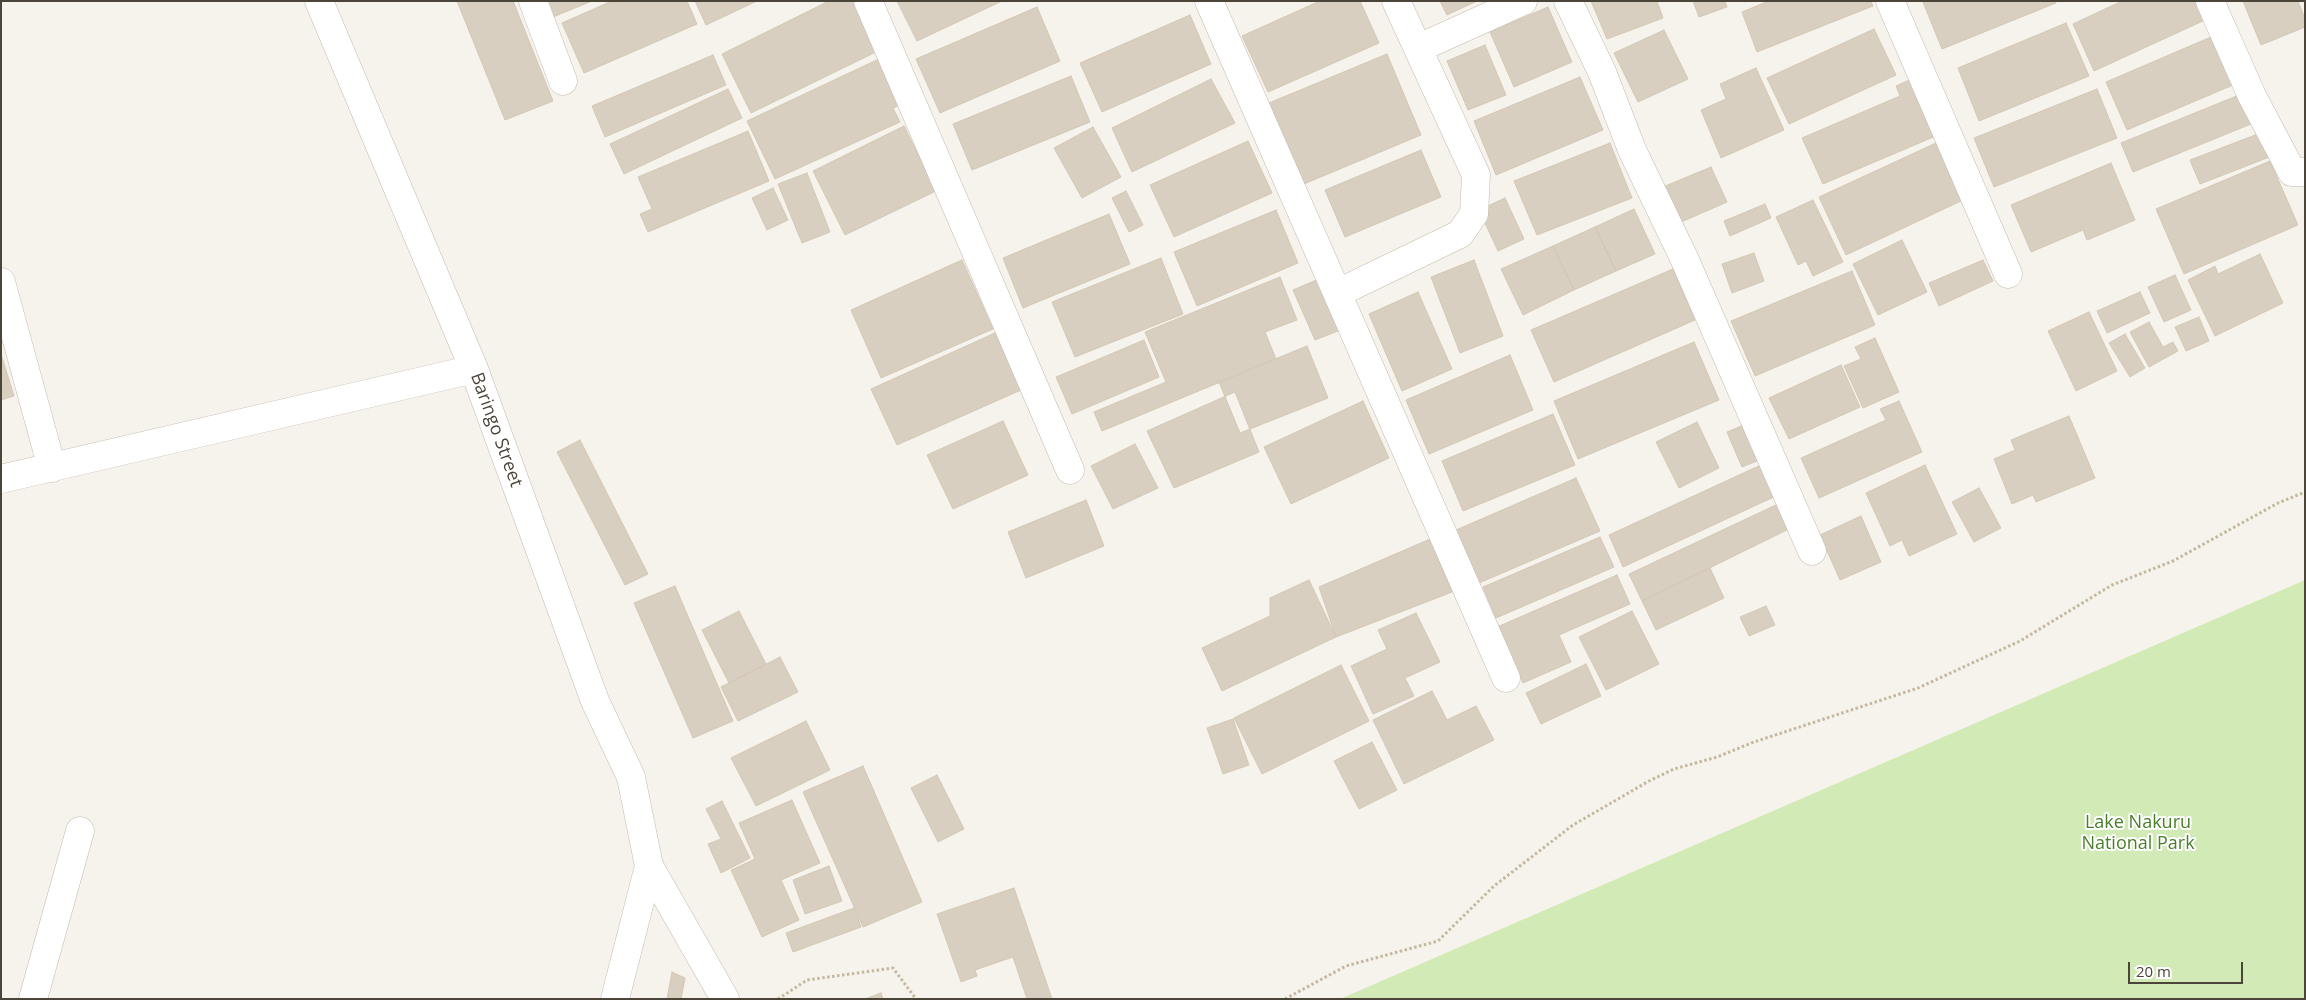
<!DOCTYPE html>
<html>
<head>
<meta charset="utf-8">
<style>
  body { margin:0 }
  #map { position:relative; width:2306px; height:1000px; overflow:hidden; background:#f6f3ec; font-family:"Open Sans",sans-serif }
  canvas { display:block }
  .frame { position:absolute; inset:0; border:2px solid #4b4439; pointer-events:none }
  .scale { position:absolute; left:2128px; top:962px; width:115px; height:22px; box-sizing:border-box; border:2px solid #4b4439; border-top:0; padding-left:6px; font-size:15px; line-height:18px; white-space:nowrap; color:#4b4439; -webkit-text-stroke:4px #fff; paint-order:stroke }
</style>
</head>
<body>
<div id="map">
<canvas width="2306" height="1000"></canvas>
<div class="frame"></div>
<div class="scale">20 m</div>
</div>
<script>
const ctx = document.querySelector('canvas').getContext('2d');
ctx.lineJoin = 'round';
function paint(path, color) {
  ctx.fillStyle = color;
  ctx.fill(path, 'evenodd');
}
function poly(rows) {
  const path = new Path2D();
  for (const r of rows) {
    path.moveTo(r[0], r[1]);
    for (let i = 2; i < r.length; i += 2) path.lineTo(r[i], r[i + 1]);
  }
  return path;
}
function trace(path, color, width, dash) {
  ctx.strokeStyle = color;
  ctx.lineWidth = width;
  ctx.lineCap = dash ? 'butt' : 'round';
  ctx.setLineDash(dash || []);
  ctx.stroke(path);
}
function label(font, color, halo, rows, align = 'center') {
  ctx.font = font + ' "Open Sans",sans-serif';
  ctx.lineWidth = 4;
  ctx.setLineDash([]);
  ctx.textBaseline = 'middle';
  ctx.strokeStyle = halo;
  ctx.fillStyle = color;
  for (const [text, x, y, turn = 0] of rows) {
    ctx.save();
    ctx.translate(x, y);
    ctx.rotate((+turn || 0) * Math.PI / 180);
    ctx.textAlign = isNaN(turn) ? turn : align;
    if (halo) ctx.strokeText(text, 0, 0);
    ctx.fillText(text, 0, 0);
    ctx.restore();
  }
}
paint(poly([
  [2305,580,2305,999,1340,999]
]), '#d2eab5');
const building = poly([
  [457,1,513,1,553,101,505,120,457,1],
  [547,1,592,1,553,17,547,1],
  [612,1,687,1,697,24,584,73,562,23,612,1],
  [695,1,757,1,706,25,695,1],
  [829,1,855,1,880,50,751,113,722,54,829,1],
  [897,1,1002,1,917,41,897,1],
  [1320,1,1360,1,1379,43,1268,92,1242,36,1320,1],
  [1440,1,1477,1,1447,15,1440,1],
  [1591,1,1657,1,1663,18,1607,39,1591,1],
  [1693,1,1725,1,1727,7,1699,17,1693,1],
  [1769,1,1871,1,1873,6,1757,52,1742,12,1769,1],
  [1926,1,2055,1,2056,3,1942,49,1923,2,1926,1],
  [2122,1,2196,1,2205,20,2094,71,2073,24,2122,1],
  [2243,1,2298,1,2305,19,2305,27,2261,45,2243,1],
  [1037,7,1060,61,940,113,916,59,1037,7],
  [1548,7,1572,62,1514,87,1490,32,1548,7],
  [1190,15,1211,64,1102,112,1080,63,1190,15],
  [2066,23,2089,76,1979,121,1958,68,2066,23],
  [1874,29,1896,75,1789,124,1767,78,1874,29],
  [1664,30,1688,79,1638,102,1614,53,1664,30],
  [2211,37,2233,85,2127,130,2106,82,2211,37],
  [1485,45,1506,95,1468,110,1447,61,1485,45],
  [1387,54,1421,135,1304,184,1269,103,1387,54],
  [713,55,726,85,605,137,592,106,713,55],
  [883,57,905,103,893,108,900,122,775,179,747,121,883,57],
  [1756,68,1784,130,1721,158,1701,110,1726,99,1720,84,1756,68],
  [1071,76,1090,122,972,170,953,124,1071,76],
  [1580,77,1603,130,1496,175,1474,121,1580,77],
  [1914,78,1938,135,1823,184,1802,138,1900,96,1896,86,1914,78],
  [1211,79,1235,123,1132,172,1112,128,1211,79],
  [728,89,742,118,624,174,610,144,728,89],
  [2097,89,2117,138,1994,187,1974,138,2097,89],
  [2239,95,2251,124,2133,172,2121,143,2239,95],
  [904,126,936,191,845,235,813,171,904,126],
  [1093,127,1121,177,1082,198,1054,148,1093,127],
  [748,131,769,181,648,232,640,214,652,209,638,177,748,131],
  [2263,132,2272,156,2200,184,2190,160,2263,132],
  [1248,141,1272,193,1174,237,1150,185,1248,141],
  [1610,143,1632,198,1537,235,1514,181,1610,143],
  [1936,143,1963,200,1846,255,1819,197,1936,143],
  [1421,150,1441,197,1345,237,1325,190,1421,150],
  [2270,161,2298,225,2184,274,2156,209,2270,161],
  [2111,163,2135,220,2087,240,2083,230,2031,252,2011,205,2111,163],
  [1711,167,1727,202,1679,223,1663,187,1711,167],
  [807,173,830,232,802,243,778,184,807,173],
  [773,188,788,220,767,230,752,198,773,188],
  [1126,191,1143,225,1129,232,1112,198,1126,191],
  [1505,198,1524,239,1498,251,1479,210,1505,198],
  [1813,200,1843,262,1813,276,1806,261,1798,265,1776,217,1813,200],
  [1765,204,1771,218,1730,236,1724,221,1765,204],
  [1634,209,1655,254,1616,271,1595,227,1634,209],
  [1276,210,1298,263,1197,306,1174,252,1276,210],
  [1109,214,1130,264,1023,308,1003,258,1109,214],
  [1595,227,1616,271,1574,290,1553,246,1595,227],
  [1902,240,1927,292,1878,315,1853,264,1902,240],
  [1553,246,1574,290,1523,315,1501,269,1553,246],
  [1754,253,1764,281,1732,293,1722,264,1754,253],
  [2260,254,2283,303,2215,336,2188,280,2215,266,2218,274,2260,254],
  [1161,258,1183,314,1075,357,1052,302,1161,258],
  [962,260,993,329,881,378,851,310,962,260],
  [1474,260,1503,336,1460,353,1431,277,1474,260],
  [1983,260,1993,281,1939,306,1929,283,1983,260],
  [1673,269,1695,320,1554,382,1531,330,1673,269],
  [1852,271,1875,325,1755,376,1731,321,1852,271],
  [2175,275,2191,310,2164,322,2148,287,2175,275],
  [1280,277,1297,320,1265,332,1276,359,1102,431,1094,412,1166,382,1145,332,1280,277],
  [1321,278,1343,329,1315,340,1293,290,1321,278],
  [1418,292,1452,369,1402,391,1369,314,1418,292],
  [2140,292,2150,313,2107,333,2097,311,2140,292],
  [2089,312,2117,371,2076,391,2048,331,2089,312],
  [2199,317,2209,341,2186,351,2175,327,2199,317],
  [2149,322,2163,347,2173,342,2178,351,2149,367,2130,332,2149,322],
  [995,333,1021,390,897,445,871,389,995,333],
  [2125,334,2145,368,2130,377,2109,343,2125,334],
  [1875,338,1899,392,1863,408,1844,366,1861,359,1855,347,1875,338],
  [1144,340,1159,377,1072,414,1056,377,1144,340],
  [1694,342,1719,400,1578,459,1554,401,1694,342],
  [1307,346,1328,398,1240,433,1219,382,1307,346],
  [1,354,14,396,1,400,1,354],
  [1510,355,1533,410,1429,454,1406,400,1510,355],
  [1841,365,1860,407,1789,439,1769,398,1841,365],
  [1235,392,1259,452,1174,488,1147,431,1235,392],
  [1363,401,1389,458,1291,504,1264,447,1363,401],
  [1899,401,1922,452,1819,498,1801,458,1886,420,1880,409,1899,401],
  [1553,414,1575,465,1463,511,1442,461,1553,414],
  [2069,416,2095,478,2036,502,2033,495,2012,504,1994,459,2015,450,2011,440,2069,416],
  [1003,421,1028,475,953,509,927,455,1003,421],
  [1697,422,1719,468,1679,488,1656,442,1697,422],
  [1746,424,1762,459,1742,467,1727,432,1746,424],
  [580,440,648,574,625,585,557,452,580,440],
  [1135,444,1158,488,1113,509,1091,466,1135,444],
  [1763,464,1778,495,1623,567,1609,535,1763,464],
  [1925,465,1957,534,1909,556,1902,540,1890,546,1866,493,1925,465],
  [1576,478,1600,531,1479,583,1456,530,1576,478],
  [1979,488,2001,528,1974,542,1952,502,1979,488],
  [1086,500,1104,546,1026,578,1008,532,1086,500],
  [1778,504,1789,529,1642,601,1629,574,1778,504],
  [1861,516,1881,562,1840,580,1820,535,1861,516],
  [1600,537,1614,567,1496,618,1483,587,1600,537],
  [1430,539,1452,592,1336,637,1319,587,1430,539],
  [1710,568,1724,598,1656,630,1642,601,1710,568],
  [1617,575,1630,604,1559,635,1571,662,1523,683,1497,627,1617,575],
  [1309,580,1336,637,1222,691,1202,648,1270,616,1270,598,1309,580],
  [675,586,733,721,693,738,634,603,675,586],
  [1766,606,1775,625,1749,636,1740,617,1766,606],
  [739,611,766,664,729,683,702,630,739,611],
  [1632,611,1659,664,1606,690,1579,637,1632,611],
  [1416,613,1440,662,1405,678,1414,696,1373,714,1351,666,1387,649,1378,630,1416,613],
  [780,657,798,692,738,721,721,687,780,657],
  [1586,664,1601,696,1541,724,1526,693,1586,664],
  [1341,665,1369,721,1262,774,1234,718,1341,665],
  [1432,691,1447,720,1476,706,1494,740,1404,784,1373,720,1432,691],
  [1233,719,1249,765,1223,774,1207,728,1233,719],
  [806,721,830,770,756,806,731,758,806,721],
  [1372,742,1397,790,1359,809,1334,761,1372,742],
  [863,766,922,902,863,927,803,792,863,766],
  [937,775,964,829,938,842,911,788,937,775],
  [792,800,820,863,781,880,799,920,762,937,731,870,755,859,739,823,792,800],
  [722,801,750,858,721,873,708,844,721,839,706,809,722,801],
  [829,866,842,901,805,914,793,880,829,866],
  [1014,888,1052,999,1027,999,1013,957,975,970,977,976,961,982,937,914,1014,888],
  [854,908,861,927,793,952,786,933,854,908],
  [672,972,685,978,681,999,667,999,672,972],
  [881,993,883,999,865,999,881,993]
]);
paint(building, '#d8cfc1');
trace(building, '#d3c7b4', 1);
const street = poly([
  [319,1,474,369,595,701,631,777,649,866,725,999],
  [533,1,563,81],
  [868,1,1070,470],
  [1209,1,1506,678],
  [1568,1,1602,72,1632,150,1684,258,1812,551],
  [1890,1,2008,274],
  [2210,1,2252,96,2292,172,2305,172],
  [1419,48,1523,1],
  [1,282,52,468],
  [1338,293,1460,234,1474,214,1476,175,1396,1],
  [1,479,474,369],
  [33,999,80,831],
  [615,999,649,866]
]);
trace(street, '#c2bbae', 29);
trace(poly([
  [778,999,807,980,893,968,916,999],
  [1285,999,1346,966,1438,941,1494,886,1573,825,1649,781,1674,769,1717,757,1754,742,1918,688,2020,641,2112,585,2173,561,2278,503,2305,492]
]), '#c4b79f', 3, [2.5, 2.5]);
trace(street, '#fff', 28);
label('18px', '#4b4439', '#fff', [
  ["Baringo Street",496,430,70]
]);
label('18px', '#4a7f2a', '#fff', [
  ["Lake Nakuru",2138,823],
  ["National Park",2138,844]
]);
</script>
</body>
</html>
